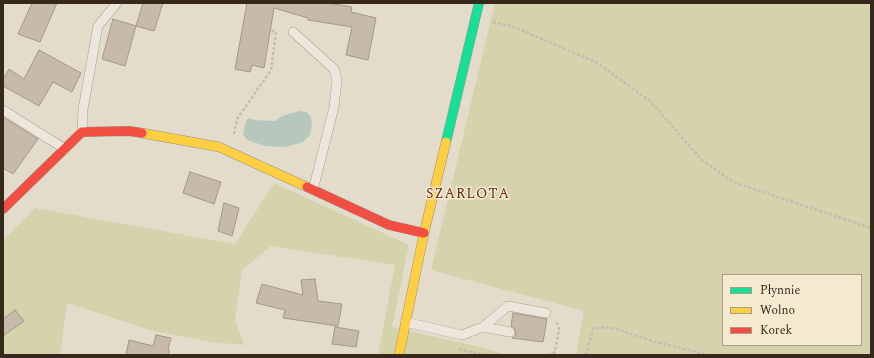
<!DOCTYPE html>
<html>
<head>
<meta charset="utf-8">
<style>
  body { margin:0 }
  #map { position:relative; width:874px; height:358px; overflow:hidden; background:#e4dcca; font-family:Spectral,serif }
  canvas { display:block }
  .frame { position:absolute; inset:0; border:4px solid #36291c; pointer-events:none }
  .legend { position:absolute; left:722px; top:274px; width:140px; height:72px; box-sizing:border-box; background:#f5eacf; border:1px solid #a99d87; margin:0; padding:5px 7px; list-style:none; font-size:12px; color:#36291c }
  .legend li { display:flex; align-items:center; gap:8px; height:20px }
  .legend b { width:20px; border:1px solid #a99d87 }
</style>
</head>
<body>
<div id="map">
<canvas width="874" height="358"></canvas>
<div class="frame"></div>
<ul class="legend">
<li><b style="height:5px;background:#16e098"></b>Płynnie</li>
<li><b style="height:5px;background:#ffcf43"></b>Wolno</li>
<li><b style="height:5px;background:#f24e42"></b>Korek</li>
</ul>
</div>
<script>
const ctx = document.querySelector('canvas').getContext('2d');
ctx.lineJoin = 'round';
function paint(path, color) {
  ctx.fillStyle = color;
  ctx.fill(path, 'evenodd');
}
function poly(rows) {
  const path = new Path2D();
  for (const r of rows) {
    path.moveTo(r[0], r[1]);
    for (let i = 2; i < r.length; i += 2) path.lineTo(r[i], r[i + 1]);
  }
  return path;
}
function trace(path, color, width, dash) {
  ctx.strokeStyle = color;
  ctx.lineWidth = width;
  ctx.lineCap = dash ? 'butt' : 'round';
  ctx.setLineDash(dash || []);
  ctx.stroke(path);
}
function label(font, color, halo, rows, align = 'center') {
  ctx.font = font + ' Spectral,serif';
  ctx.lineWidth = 3;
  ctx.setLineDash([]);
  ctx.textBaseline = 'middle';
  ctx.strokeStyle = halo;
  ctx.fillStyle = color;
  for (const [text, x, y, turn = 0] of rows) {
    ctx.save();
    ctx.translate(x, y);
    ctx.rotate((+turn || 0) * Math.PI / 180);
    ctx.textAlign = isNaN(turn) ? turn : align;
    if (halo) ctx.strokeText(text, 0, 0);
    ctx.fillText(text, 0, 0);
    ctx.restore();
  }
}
paint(poly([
  [495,3,871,3,871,355,576,355,584,311,431,270],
  [723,275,861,275,861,345,723,345],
  [274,183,409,245,392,327,475,346,509,355,378,355,395,265,271,246,242,270,235,320,244,345,211,342,153,331,67,303,60,355,3,355,3,240,35,208,235,244]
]), '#d4d3ac');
paint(poly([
  [300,111,307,112,311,117,312,124,310,135,303,142,286,147,265,146,247,140,243,134,246,121,248,118,255,120,275,121,282,116]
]), '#b6c8bd');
const building = poly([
  [32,3,57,3,40,42,18,34,32,3],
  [143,3,163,3,154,31,136,26,143,3],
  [247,3,329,3,352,7,351,12,376,18,368,60,346,55,352,27,308,20,308,18,274,8,264,68,252,65,250,72,235,69,247,3],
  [113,19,136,26,125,66,102,59,113,19],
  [39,50,81,73,72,92,53,82,39,106,3,86,3,80,9,69,24,79,39,50],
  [3,117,38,139,13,174,3,168,3,117],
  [190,172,221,182,214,204,183,193,190,172],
  [224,203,239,208,232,236,218,231,224,203],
  [315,279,318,301,342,304,338,326,283,318,285,310,256,303,262,284,303,295,301,280,315,279],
  [15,310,24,321,3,336,3,319,15,310],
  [513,313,547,319,543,342,512,338,515,336,516,333,514,328,511,326,513,313],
  [335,327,359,331,356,347,332,344,335,327],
  [156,335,171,338,168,350,169,350,169,355,126,355,129,340,153,346,156,335]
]);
paint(building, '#c7baab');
trace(building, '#a3978a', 1);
const lane = poly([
  [293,32,334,69,337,80,334,107,313,190],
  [3,110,65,149],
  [82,132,83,109,98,26,117,3],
  [405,322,462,335,483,327,508,306,546,313],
  [483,327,510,332]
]);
const fast = poly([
  [446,142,479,3]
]);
const slow = poly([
  [142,133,219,147,307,187],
  [399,355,424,233,446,142]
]);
const jam = poly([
  [307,187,389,225,424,233],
  [3,209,82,132,129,131,142,133]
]);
trace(lane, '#a9a194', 10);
trace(fast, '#989084', 10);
trace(slow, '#989084', 10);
trace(jam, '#989084', 10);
trace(poly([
  [493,22,514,27,596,62,650,101,702,160,733,182,871,228],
  [234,134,237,119,271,70,276,32,270,30],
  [460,348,461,350,487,355],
  [548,355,555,352,559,329,556,320],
  [586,355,593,329,603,327,617,329,649,340,708,355],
  [870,355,871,355]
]), '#c4bdb3', 2.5, [3, 2]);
trace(lane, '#ece6dc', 9);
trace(fast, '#16e098', 9);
trace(slow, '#ffcf43', 9);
trace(jam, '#f24e42', 9);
ctx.letterSpacing = '1px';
label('14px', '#63291b', '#f5eacf', [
  ["SZARLOTA",468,195]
]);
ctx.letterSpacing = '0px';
</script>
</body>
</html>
